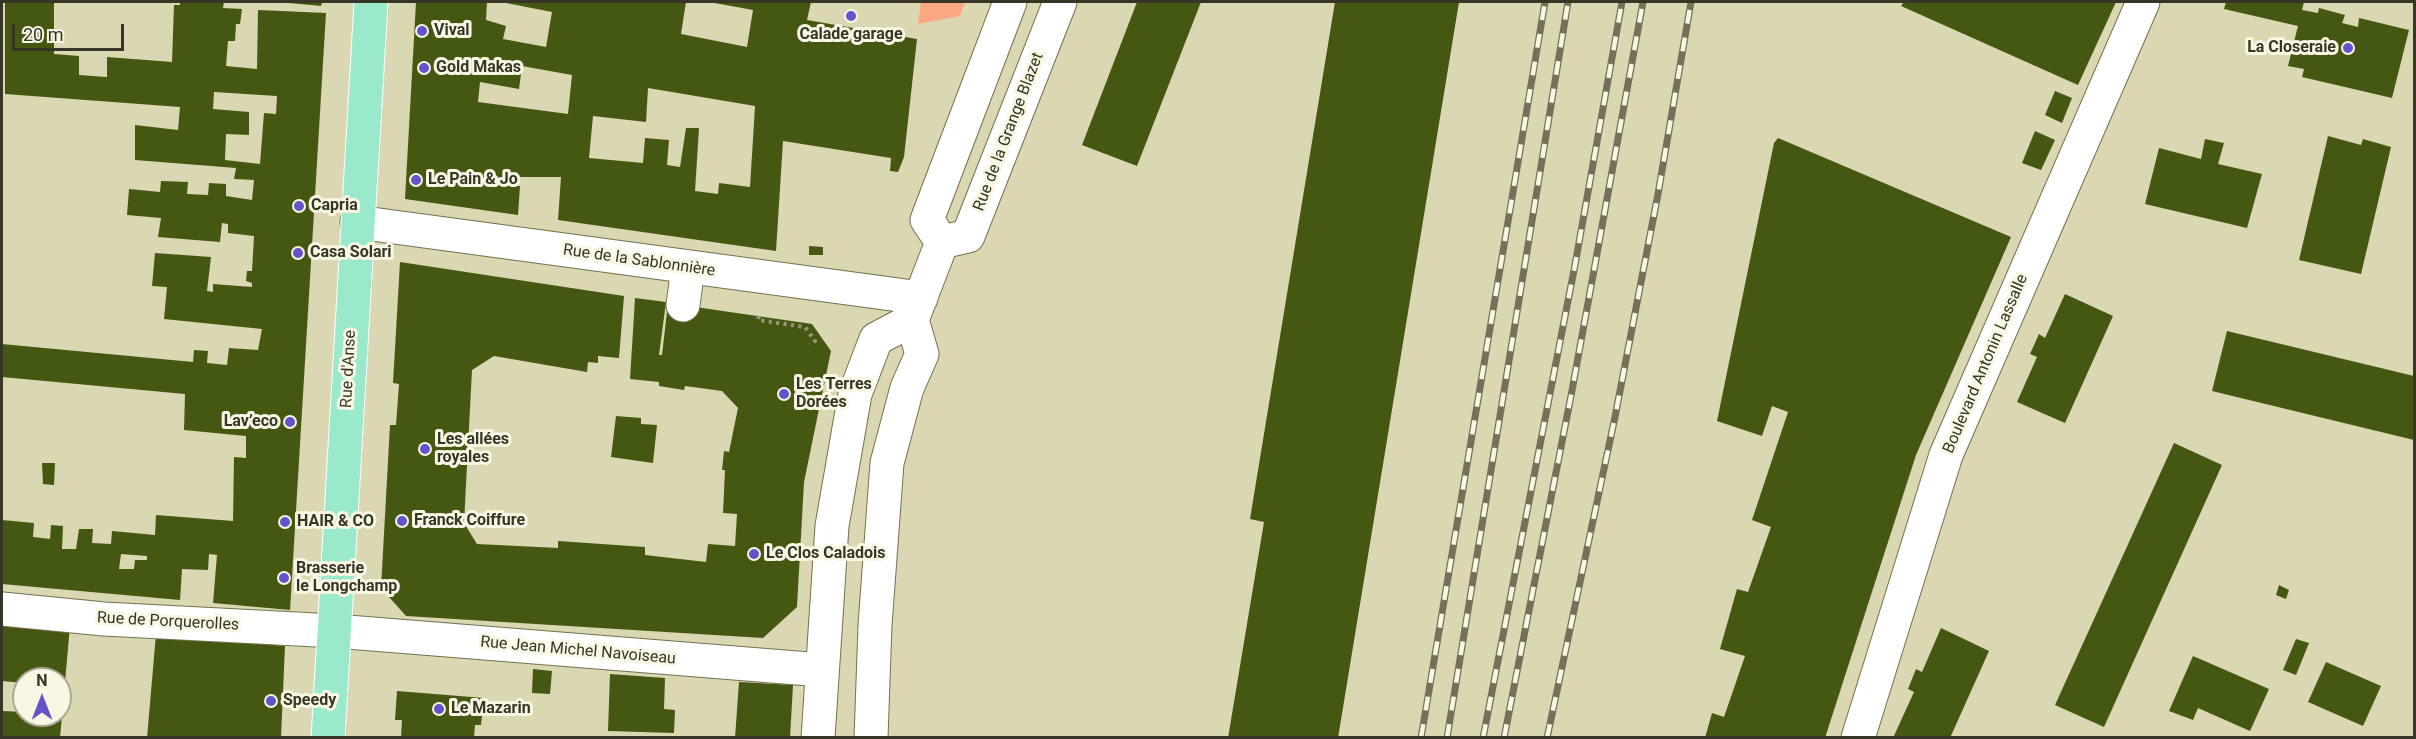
<!DOCTYPE html>
<html>
<head>
<meta charset="utf-8">
<style>
  body { margin:0 }
  #map { position:relative; width:2416px; height:739px; overflow:hidden; background:#dad7b2; font-family:Roboto,sans-serif }
  canvas { display:block }
  .frame { position:absolute; inset:0; border:3px solid #363526; pointer-events:none }
  .north { position:absolute; left:12px; top:667px; width:60px; height:60px; box-sizing:border-box; background:#f8f7e4; border:2px solid #aaa998; border-radius:50%; rotate:0deg; font-size:16px; font-weight:700; line-height:24px; text-align:center; color:#363526 }
  .north::after { content:''; display:block; margin:auto; width:21px; height:27px; background:#6353cc; clip-path:polygon(50% 0,100% 100%,50% 72%,0 100%) }
  .scale { position:absolute; left:12px; top:24px; width:112px; height:27px; box-sizing:border-box; border:3px solid #363526; border-top:0; padding-left:8px; font-size:18px; line-height:21px; white-space:nowrap; color:#363526; -webkit-text-stroke:4px #f8f7e4; paint-order:stroke }
</style>
</head>
<body>
<div id="map">
<canvas width="2416" height="739"></canvas>
<div class="frame"></div>
<div class="north">N</div>
<div class="scale">20 m</div>
</div>
<script>
const ctx = document.querySelector('canvas').getContext('2d');
ctx.lineJoin = 'round';
function paint(path, color) {
  ctx.fillStyle = color;
  ctx.fill(path, 'evenodd');
}
function poly(rows) {
  const path = new Path2D();
  for (const r of rows) {
    path.moveTo(r[0], r[1]);
    for (let i = 2; i < r.length; i += 2) path.lineTo(r[i], r[i + 1]);
  }
  return path;
}
function trace(path, color, width, dash) {
  ctx.strokeStyle = color;
  ctx.lineWidth = width;
  ctx.lineCap = dash ? 'butt' : 'round';
  ctx.setLineDash(dash || []);
  ctx.stroke(path);
}
function label(font, color, halo, rows, align = 'center') {
  ctx.font = font + ' Roboto,sans-serif';
  ctx.lineWidth = 6;
  ctx.setLineDash([]);
  ctx.textBaseline = 'middle';
  ctx.strokeStyle = halo;
  ctx.fillStyle = color;
  for (const [text, x, y, turn = 0] of rows) {
    ctx.save();
    ctx.translate(x, y);
    ctx.rotate((+turn || 0) * Math.PI / 180);
    ctx.textAlign = isNaN(turn) ? turn : align;
    if (halo) ctx.strokeText(text, 0, 0);
    ctx.fillText(text, 0, 0);
    ctx.restore();
  }
}
paint(poly([
  [921,2,965,2,960,16,918,24]
]), '#fba782');
paint(poly([
  [5,2,54,2,54,54,79,56,79,75,107,77,107,57,172,62,174,5,180,5,180,2,224,2,223,8,242,9,240,24,236,24,235,41,228,41,226,66,257,69,258,10,326,13,290,610,213,603,217,555,209,554,208,570,182,569,180,600,2,584,2,520,34,523,33,537,50,539,51,525,63,526,62,549,76,549,79,529,93,529,92,543,111,544,112,531,155,535,156,515,233,521,234,457,246,458,246,436,184,430,185,394,2,377,2,344,193,362,194,350,208,351,207,363,227,365,229,348,258,350,262,329,164,319,167,287,152,286,155,253,211,257,207,291,213,292,213,284,252,287,252,283,246,281,247,271,252,271,254,236,228,233,228,224,222,223,220,242,158,237,161,218,127,215,129,189,160,192,161,181,188,182,187,194,208,195,209,183,226,184,226,196,252,200,254,180,234,179,236,168,135,160,135,125,178,130,180,107,5,94],
  [214,92,277,96,276,114,264,113,260,164,225,160,226,134,249,135,249,112,213,109],
  [121,554,147,556,147,560,135,560,134,569,119,569],
  [279,2,322,2,321,6],
  [416,2,487,2,486,20,506,26,503,39,546,47,552,12,501,2,686,2,681,34,747,47,753,10,709,2,811,2,807,20,917,39,904,157,898,172,890,171,891,158,783,141,776,251,558,220,561,177,503,177,503,185,520,186,518,215,405,199],
  [522,66,572,75,568,114,478,102,480,82,519,89],
  [648,88,755,106,750,187,719,183,718,194,695,191,699,128,686,128,680,167,667,165,669,140,645,138,643,163,589,158,593,116,646,122],
  [1137,2,1201,2,1137,166,1082,145],
  [1335,2,1459,2,1338,738,1228,738,1264,522,1250,519],
  [1904,2,2116,2,2078,85,1901,6],
  [2226,2,2304,2,2302,10,2318,13,2319,8,2345,15,2342,23,2358,27,2359,18,2409,30,2392,98,2302,77,2304,69,2288,66,2298,26,2224,9],
  [2055,91,2072,98,2062,123,2045,115],
  [2035,131,2055,140,2041,170,2022,163],
  [2328,136,2361,145,2363,139,2391,147,2361,274,2299,260],
  [1778,138,2011,237,1916,455,1825,738,1705,738,1712,713,1724,717,1745,656,1720,649,1737,589,1748,592,1771,527,1752,520,1788,412,1772,406,1762,436,1717,421,1774,143],
  [2205,139,2224,143,2218,164,2262,174,2247,228,2145,204,2159,148,2201,159],
  [809,246,823,247,823,255,809,255],
  [400,262,624,296,619,358,598,356,598,363,588,362,587,372,494,356,472,370,464,523,477,544,558,548,558,541,645,547,645,555,706,562,708,544,735,546,737,514,723,513,725,470,722,470,724,451,729,452,738,408,722,391,685,386,684,390,659,386,659,382,630,379,635,298,666,302,659,355,662,355,668,303,812,324,831,351,804,482,797,607,763,638,406,616,381,588,390,425,396,425,399,384,393,383],
  [2065,294,2113,316,2065,423,2017,402,2037,357,2030,354,2039,334,2045,338],
  [2227,331,2414,376,2414,440,2212,391],
  [616,416,641,418,641,424,657,425,653,463,611,457],
  [2174,443,2222,465,2104,727,2055,705],
  [42,463,55,463,54,485,43,484],
  [2279,585,2289,590,2286,599,2276,595],
  [2,620,70,626,60,738,2,737,2,711,24,712,24,715,60,715,60,679,24,679,24,683,2,681],
  [1941,628,1989,651,1950,738,1893,738,1914,692,1908,689,1916,669,1922,672],
  [156,634,285,646,281,738,147,738],
  [2296,639,2309,643,2296,675,2283,670],
  [2193,656,2269,689,2250,731,2198,708,2193,720,2169,711],
  [2326,662,2381,686,2363,726,2308,702],
  [533,669,552,671,550,694,532,693],
  [610,674,665,678,664,709,675,710,674,733,608,731],
  [739,682,793,685,790,738,735,738],
  [397,691,484,698,481,725,475,725,474,738,401,738,402,720,395,720]
]), '#445811');
const minor = poly([
  [357,222,921,298],
  [942,242,968,236,1060,2],
  [942,242,927,220,1010,2],
  [683,305,688,268],
  [2,609,104,619,335,631,822,670],
  [818,738,832,526,855,394,876,339,912,320,942,242],
  [871,738,875,625,887,463,907,388,922,354,912,320],
  [1858,738,1946,455,2143,2]
]);
const major = poly([
  [328,738,371,2]
]);
trace(minor, '#73714e', 35);
trace(major, '#fff', 35);
trace(poly([
  [759,316,758,320,805,327,815,341,810,345]
]), '#9a987b', 4, [3, 4.5]);
trace(minor, '#fff', 33);
trace(major, '#9be9cb', 33);
const rail = poly([
  [1421,738,1545,2],
  [1447,738,1568,2],
  [1483,738,1575,265,1622,2],
  [1504,738,1571,396,1643,2],
  [1547,738,1615,417,1658,194,1691,2]
]);
trace(rail, '#73715a', 7);
trace(rail, '#f8f7e4', 4.5, [14]);
for (const [x, y, r, color] of [
  [851,16,6,"#6353cc"],
  [422,31,6,"#6353cc"],
  [2348,48,6,"#6353cc"],
  [424,68,6,"#6353cc"],
  [416,180,6,"#6353cc"],
  [299,206,6,"#6353cc"],
  [298,253,6,"#6353cc"],
  [784,394,6,"#6353cc"],
  [290,422,6,"#6353cc"],
  [425,449,6,"#6353cc"],
  [402,521,6,"#6353cc"],
  [285,522,6,"#6353cc"],
  [754,554,6,"#6353cc"],
  [284,578,6,"#6353cc"],
  [271,701,6,"#6353cc"],
  [439,709,6,"#6353cc"]
]) {
  const dot = new Path2D();
  dot.arc(x, y, r, 0, 2 * Math.PI);
  ctx.fillStyle = color;
  ctx.fill(dot);
  trace(dot, '#f8f7e4', 2);
}
label('bold 16px', '#363526', '#f8f7e4', [
  ["Vival",434,31],
  ["Calade garage",851,35,"center"],
  ["La Closeraie",2336,48,"right"],
  ["Gold Makas",436,68],
  ["Le Pain & Jo",428,180],
  ["Capria",311,206],
  ["Casa Solari",310,253],
  ["Les Terres",796,385],
  ["Dorées",796,403],
  ["Lav’eco",278,422,"right"],
  ["Les allées",437,440],
  ["royales",437,458],
  ["Franck Coiffure",414,521],
  ["HAIR & CO",297,522],
  ["Le Clos Caladois",766,554],
  ["Brasserie",296,569],
  ["le Longchamp",296,587],
  ["Speedy",283,701],
  ["Le Mazarin",451,709]
], 'left');
label('16px', '#363526', '#f8f7e4', [
  ["Rue de la Grange Blazet",1009,132,-69],
  ["Rue de la Sablonnière",639,261,8],
  ["Boulevard Antonin Lassalle",1986,364,-67],
  ["Rue d'Anse",349,369,-87],
  ["Rue de Porquerolles",168,622,3],
  ["Rue Jean Michel Navoiseau",578,651,5]
]);
</script>
</body>
</html>
